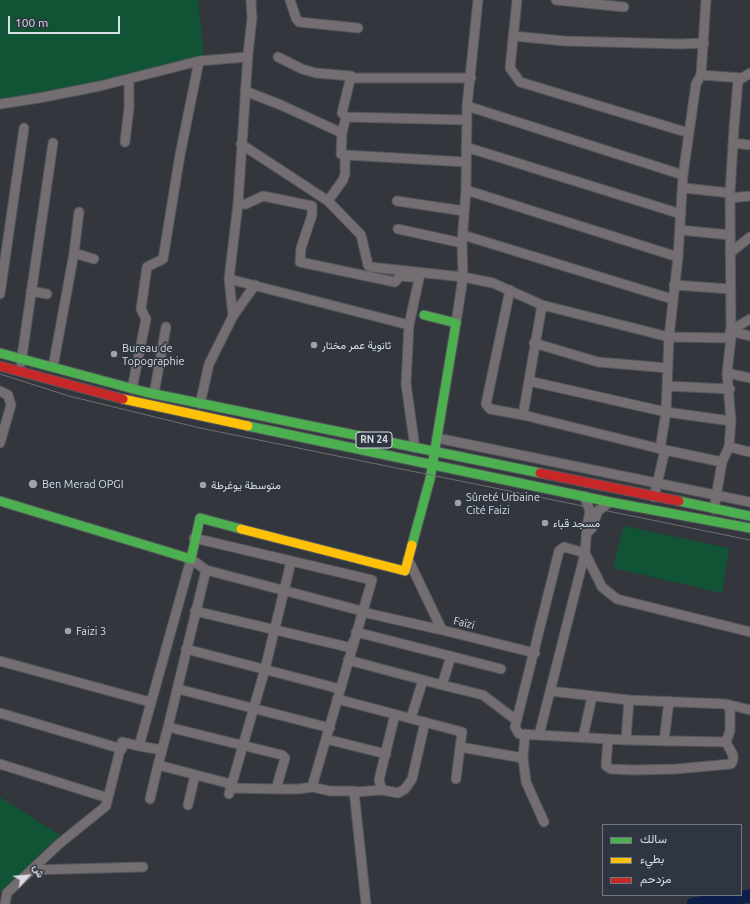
<!DOCTYPE html>
<html>
<head>
<meta charset="utf-8">
<style>
  body { margin:0 }
  #map { position:relative; width:750px; height:904px; overflow:hidden; background:#33373d; font-family:Ubuntu,Vazirmatn,sans-serif }
  canvas { display:block }
  .legend { position:absolute; left:602px; top:824px; width:140px; height:72px; box-sizing:border-box; background:#2f3641; border:1px solid #737982; margin:0; padding:5px 7px; list-style:none; font-size:12px; color:#d8dde3 }
  .legend li { display:flex; align-items:center; gap:8px; height:20px }
  .legend b { width:20px; border:1px solid #737982 }
  .north { position:absolute; left:8px; top:856px; width:40px; height:40px; -webkit-text-stroke:3px #2f3641; paint-order:stroke; rotate:64deg; font-size:11px; font-weight:700; line-height:16px; text-align:center; color:#d8dde3 }
  .north::after { content:''; display:block; margin:auto; width:14px; height:18px; background:#d8dde3; clip-path:polygon(50% 0,100% 100%,50% 72%,0 100%) }
  .scale { position:absolute; left:8px; top:16px; width:112px; height:18px; box-sizing:border-box; border:2px solid #d8dde3; border-top:0; padding-left:5px; font-size:12px; line-height:14px; white-space:nowrap; color:#d8dde3; -webkit-text-stroke:3px #2f3641; paint-order:stroke }
</style>
</head>
<body>
<div id="map">
<canvas width="750" height="904"></canvas>
<ul class="legend">
<li><b style="height:5px;background:#4caf50"></b>سالك</li>
<li><b style="height:5px;background:#ffc107"></b>بطيء</li>
<li><b style="height:5px;background:#c62828"></b>مزدحم</li>
</ul>
<div class="north">ش</div>
<div class="scale">100 m</div>
</div>
<script>
const ctx = document.querySelector('canvas').getContext('2d');
ctx.lineJoin = 'round';
function paint(path, color) {
  ctx.fillStyle = color;
  ctx.fill(path, 'evenodd');
}
function poly(rows) {
  const path = new Path2D();
  for (const r of rows) {
    path.moveTo(r[0], r[1]);
    for (let i = 2; i < r.length; i += 2) path.lineTo(r[i], r[i + 1]);
  }
  return path;
}
function trace(path, color, width, dash) {
  ctx.strokeStyle = color;
  ctx.lineWidth = width;
  ctx.lineCap = dash ? 'butt' : 'round';
  ctx.setLineDash(dash || []);
  ctx.stroke(path);
}
function label(font, color, halo, rows, align = 'center') {
  ctx.font = font + ' Ubuntu,Vazirmatn,sans-serif';
  ctx.lineWidth = 3.5;
  ctx.setLineDash([]);
  ctx.textBaseline = 'middle';
  ctx.strokeStyle = halo;
  ctx.fillStyle = color;
  for (const [text, x, y, turn = 0] of rows) {
    ctx.save();
    ctx.translate(x, y);
    ctx.rotate((+turn || 0) * Math.PI / 180);
    ctx.textAlign = isNaN(turn) ? turn : align;
    if (halo) ctx.strokeText(text, 0, 0);
    ctx.fillText(text, 0, 0);
    ctx.restore();
  }
}
paint(poly([
  [0,0,198,0,204,56,148,71,39,94,0,99],
  [624,526,729,548,722,593,613,568],
  [0,797,60,835,0,893]
]), '#105335');
trace(poly([
  [693,904,750,896]
]), '#0d1e4b', 13);
const street = poly([
  [290,0,296,18,299,22,358,28],
  [517,0,510,68,520,82,689,133],
  [556,0,624,7],
  [513,36,565,41,680,44,704,43],
  [278,57,302,69,316,73,351,76],
  [701,75,706,0],
  [245,91,281,105,342,133],
  [0,104,39,98,100,86,199,61,247,57],
  [467,106,683,175],
  [346,117,342,133,341,154,346,155],
  [467,120,346,117,342,113,351,76,354,78,471,78],
  [125,142,129,108,129,79],
  [733,143,750,145],
  [241,144,328,201,361,235,368,265,370,267,463,277,493,283,542,305,669,337,731,338],
  [466,147,681,214],
  [684,188,730,193],
  [466,190,678,257],
  [730,198,750,196],
  [328,201,343,180,345,174,345,158,346,155,466,162],
  [397,201,464,211],
  [238,204,246,204,263,196,312,206,312,215,301,248,300,262,395,282,400,276,411,277],
  [398,229,462,243],
  [680,230,730,235],
  [463,235,672,299],
  [74,253,94,259],
  [730,253,750,237],
  [229,279,409,325],
  [674,285,730,289],
  [510,290,486,404,490,409,523,415,665,450,722,462],
  [31,291,47,294],
  [0,294,24,128],
  [233,316,255,285],
  [456,323,463,277,462,243,466,190,467,106,478,0],
  [730,331,750,319],
  [730,331,750,336],
  [534,343,598,362,668,368],
  [21,363,53,143],
  [53,367,74,253,79,212],
  [727,373,750,378],
  [529,381,666,412,731,421],
  [667,386,730,389],
  [132,389,146,319,141,309,147,267,163,259,180,155,199,61],
  [0,391,8,395,11,405,0,443],
  [154,394,166,327],
  [200,404,209,364,233,316,229,279,238,204,248,54,252,18,251,0],
  [523,415,542,305],
  [437,438,750,502],
  [729,447,750,452],
  [415,448,406,384,409,325,420,274],
  [660,449,666,412,669,337,678,257,683,175,696,84,701,75,742,78],
  [654,497,665,450],
  [714,509,722,462,729,447,731,421,727,373,731,338,730,193,734,128,738,81,750,73],
  [589,531,592,528,598,511,610,502],
  [194,538,372,580,312,787],
  [408,559,442,630,535,653],
  [206,570,362,611,361,617],
  [195,611,352,648,353,642],
  [362,612,442,630],
  [356,632,501,669],
  [186,649,340,689],
  [451,656,442,685,483,695,516,720],
  [348,660,442,685],
  [0,661,150,702],
  [178,689,330,728],
  [550,691,629,700,726,704,750,710],
  [337,699,462,732,456,779],
  [726,704,730,709,730,731,726,742,626,740,519,734,515,727,559,551,564,547,585,553,602,587,617,599,750,632],
  [0,713,122,749],
  [395,714,379,780,382,790,398,793,405,789,412,779,425,722],
  [411,718,423,680],
  [168,727,282,755,285,758,276,789,299,789,312,787,330,791,354,791,366,904],
  [525,734,523,758,526,782,544,822],
  [539,735,585,553,587,526,590,511,584,496],
  [583,737,592,697],
  [326,739,386,754],
  [608,739,606,766,611,769,633,770,676,769,731,764,733,760,733,755,726,742],
  [626,740,629,700],
  [664,741,669,701],
  [460,747,523,758],
  [162,750,139,746,191,559,206,570,168,727,162,750,158,765,231,784],
  [0,764,108,798,106,806,59,844,7,893,5,904],
  [230,788,276,789],
  [355,792,382,790],
  [229,794,265,669,291,562],
  [108,798,122,742,139,746],
  [150,799,158,765],
  [188,805,195,775],
  [31,870,143,867]
]);
const fast = poly([
  [0,353,145,392,540,473],
  [248,426,610,502,750,528],
  [0,501,191,559,200,518,241,529],
  [679,501,750,516],
  [412,545,430,479,456,323,424,315]
]);
const slow = poly([
  [123,399,248,426],
  [241,529,405,571,412,545]
]);
const jam = poly([
  [0,366,123,399],
  [540,473,679,501]
]);
trace(street, '#52555a', 11);
trace(fast, '#52555a', 11);
trace(slow, '#52555a', 11);
trace(jam, '#52555a', 11);
trace(street, '#746d71', 9);
trace(fast, '#4caf50', 9);
trace(slow, '#ffc107', 9);
trace(jam, '#c62828', 9);
trace(poly([
  [0,374,69,396,200,428,750,540]
]), '#706e73', 1);
for (const [x, y, r, color] of [
  [314,345,4,"#9ea3a9"],
  [114,354,4,"#9ea3a9"],
  [33,484,5,"#9ea3a9"],
  [203,485,4,"#9ea3a9"],
  [458,503,4,"#9ea3a9"],
  [545,523,4,"#9ea3a9"],
  [68,631,4,"#9ea3a9"]
]) {
  const dot = new Path2D();
  dot.arc(x, y, r, 0, 2 * Math.PI);
  ctx.fillStyle = color;
  ctx.fill(dot);
  trace(dot, '#2f3641', 1.5);
}
for (const [x, y, w] of [
  [374,440,36]
]) {
  const box = new Path2D();
  box.roundRect(x - w / 2, y - 8, w, 16, 3);
  ctx.fillStyle = '#2f3641';
  ctx.fill(box);
  trace(box, '#d8dde3', 1);
}
label('bold 10px', '#d8dde3', null, [
  ["RN 24",374,440]
]);
label('11px', '#d8dde3', '#2f3641', [
  ["ثانوية عمر مختار",322,345],
  ["Bureau de",122,348],
  ["Topographie",122,361],
  ["Ben Merad OPGI",42,484],
  ["متوسطة يوغرطة",211,485],
  ["Sûreté Urbaine",466,497],
  ["Cité Faizi",466,510],
  ["مسجد قباء",553,523],
  ["Faizi 3",76,631]
], 'left');
label('11px', '#d8dde3', '#2f3641', [
  ["Faïzi",464,623,14]
]);
</script>
</body>
</html>
